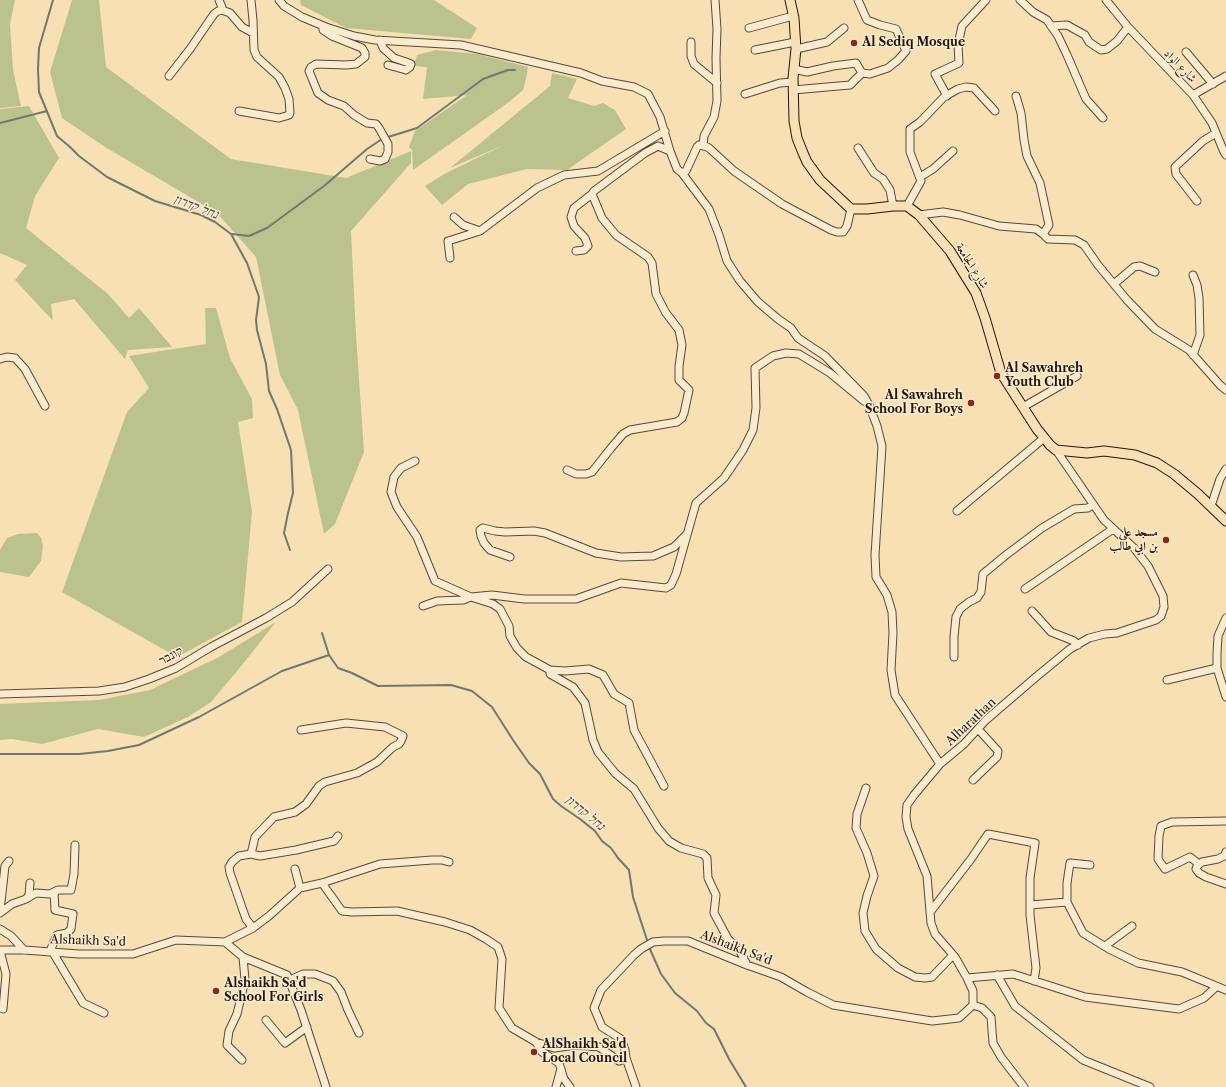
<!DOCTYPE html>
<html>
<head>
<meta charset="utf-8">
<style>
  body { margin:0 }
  canvas { display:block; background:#f8e0b5 }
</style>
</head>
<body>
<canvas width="1226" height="1087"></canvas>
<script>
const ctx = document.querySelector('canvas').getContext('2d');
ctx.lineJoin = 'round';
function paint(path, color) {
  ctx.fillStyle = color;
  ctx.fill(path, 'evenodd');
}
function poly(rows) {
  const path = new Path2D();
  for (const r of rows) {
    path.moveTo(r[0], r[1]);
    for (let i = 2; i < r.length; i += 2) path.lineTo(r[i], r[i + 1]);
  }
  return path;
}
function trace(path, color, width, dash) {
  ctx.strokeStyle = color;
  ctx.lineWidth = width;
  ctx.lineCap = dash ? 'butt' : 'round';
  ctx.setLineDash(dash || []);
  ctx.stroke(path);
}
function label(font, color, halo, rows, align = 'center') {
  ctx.font = font + ' "Libre Caslon Text",Amiri,"Frank Ruhl Libre",serif';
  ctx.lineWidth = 3;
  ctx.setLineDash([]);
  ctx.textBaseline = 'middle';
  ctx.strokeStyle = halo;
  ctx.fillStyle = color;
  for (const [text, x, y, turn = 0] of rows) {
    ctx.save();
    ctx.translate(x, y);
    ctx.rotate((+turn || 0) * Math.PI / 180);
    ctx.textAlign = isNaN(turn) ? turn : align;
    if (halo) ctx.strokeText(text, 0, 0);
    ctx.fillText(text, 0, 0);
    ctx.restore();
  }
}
paint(poly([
  [0,0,15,0,10,24,13,70,21,106,0,108],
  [72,0,99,0,106,67,231,159,346,178,411,151,411,163,351,231,356,335,364,452,335,524,324,534,298,410,280,375,256,257,217,213,105,147,62,118,50,72],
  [300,0,434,0,477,28,471,39,346,28,301,5],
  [436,50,478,54,528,67,526,79,523,90,509,102,413,170,412,150,409,147,415,131,467,95,423,99,427,67,414,66,417,55],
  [552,73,577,79,568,98,594,106,603,103,615,110,626,129,567,170,527,169,468,184,442,205,425,186,446,173,504,145,450,168,550,86],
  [29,106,59,158,35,196,26,228,108,294,129,318,139,308,172,347,128,350,125,359,74,299,51,304,53,321,15,280,27,265,0,253,0,109],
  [205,308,216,308,230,358,252,399,253,418,238,422,252,512,242,622,177,657,62,592,127,412,149,388,129,356,206,344],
  [37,533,41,538,43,546,41,561,29,577,0,572,0,550,7,538,18,534],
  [276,622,238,670,211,702,188,717,144,737,98,729,42,744,12,739,0,740,0,704,99,700,150,690,219,657]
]), '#bcc28e');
trace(poly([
  [53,0,39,48,38,69,39,92,57,136,70,147,79,156,107,177,155,201,201,215,215,222,231,234,247,263,259,297,256,320,257,330,266,364,269,391,277,409,291,450,293,493,288,513,284,533,290,550],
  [0,123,47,111],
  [388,137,417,128,483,79,508,70,515,70],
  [232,234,249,236,267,228,324,186,367,149,382,139],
  [322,633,329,655,338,668,352,673,378,686,451,685,472,691,492,707,513,740,529,763,540,774,553,799,561,806,580,819,595,831,602,841,611,848,618,858,629,870,633,897,648,943],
  [0,754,79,754,108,751,139,745,199,717,282,671,329,655],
  [649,947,661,974,675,993,697,1011,706,1023,714,1029,729,1059,746,1087]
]), '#6d7a72', 2);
const minor = poly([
  [219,0,223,10],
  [279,0,284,6,302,17,326,27,354,36,375,40,461,45,581,73,602,81,634,87,648,94,660,117,670,151,677,169,682,173,709,209,719,235,727,261,740,281,758,302,778,319,791,328,798,338,825,356,864,396,869,405,877,426,882,446,875,555,876,577,887,595,892,612,893,633,891,670,895,695,940,764],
  [1020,0,1033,12,1047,20,1058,36,1067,55,1086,99,1103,118],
  [1106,0,1128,27,1193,95,1212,123,1224,152,1226,155],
  [323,26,323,30,332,36,362,48,365,53,365,57,356,64,346,65,316,64,311,67,309,71,318,93,328,100,344,106,354,115,367,123,376,124,379,128,388,144,388,152,385,159,380,161,370,159],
  [1051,26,1067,25,1085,35,1089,42,1101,50,1107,49,1117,41,1128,27],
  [749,28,793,16],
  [380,40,383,48,394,58,406,62,411,64,410,67,406,70,388,65],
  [691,42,691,56,694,64,717,83],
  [796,49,827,42,844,28],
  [755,50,795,42],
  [1186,52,1213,84],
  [794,69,807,72,833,66,856,63,862,73,870,74,888,68,898,60,906,51,896,29,880,25,867,20,858,0],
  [169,76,190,49,214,14,218,11,222,10,230,13,242,27,253,33],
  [793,90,850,85,862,73],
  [745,94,780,83,793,82],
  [1193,95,1226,76],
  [947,96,935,74,959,63,958,44,962,26,986,0],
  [1016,96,1021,113,1024,140,1027,156,1040,183,1049,225,1043,234],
  [239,111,279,118,286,116,289,115,290,113,289,99,285,88,279,77,257,57,254,50,253,20,251,0],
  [703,146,704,136,714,117,717,101,716,58,717,29,715,0],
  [858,148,874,173,883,179,890,190,893,206],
  [682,173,686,171,697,147,699,145,705,146,709,148,734,171,782,204,831,230,837,232,843,232,847,226,851,209],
  [920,177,933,169,953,151],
  [1197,201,1176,174,1175,167,1203,141,1216,133],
  [907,206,921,181,910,152,910,129,920,122,944,97,958,89,966,87,974,88,995,111],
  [919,215,943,212,960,215,999,226,1036,229,1043,234,1048,239,1075,240,1084,245,1098,265,1127,300,1155,329,1189,350,1220,385,1226,390],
  [454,217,463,225,480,231,537,188,564,175,598,171,665,131],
  [576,251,584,250,588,246,585,238,574,226,571,217,574,208,592,194],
  [450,258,448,241,480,231],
  [1114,284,1134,267,1140,266,1155,272],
  [1193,355,1200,335,1199,298,1197,285,1193,275],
  [0,359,7,357,15,358,25,369,45,406],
  [1023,407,1077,376],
  [415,461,401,468,394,477,391,492,397,507,417,537,435,581,471,597,492,595,524,599,576,599,621,583,666,588,671,585,676,574,696,503,724,478,743,450,753,430,756,408,755,368,773,356,786,353,799,354,830,373,864,401],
  [567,470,576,474,586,474,592,472,611,448,623,434,630,430,677,422,682,418,684,413,689,390,679,380,679,366,682,345,679,330,666,313,656,294,652,263,648,257,616,235,602,218,592,194,594,191,645,153,658,146,670,151],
  [1211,506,1220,479,1226,469],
  [957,511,1044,438],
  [510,557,490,550,484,543,481,536,480,530,483,528,495,531,505,532,534,531,545,533,596,553,621,557,653,556,674,547,687,534],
  [1025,589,1113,529],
  [423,606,437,601,463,600,471,597,493,604,500,609,509,626,510,636,517,648,526,657,550,670,565,671,589,669,603,675,614,694,629,703,634,730,664,786],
  [1032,611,1051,632,1074,641,1078,645],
  [1226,618,1218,636,1217,653,1217,668,1226,697],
  [954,657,954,637,956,617,960,609,969,602,977,598,981,592,983,574,1006,555,1042,528,1074,509,1088,508,1093,504],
  [550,670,550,674,573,687,585,703,593,740,598,752,615,773,634,789,658,828,669,841,681,848,703,854,707,858,708,878,716,895,714,913,728,939,740,951,747,965],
  [1167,680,1217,668],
  [0,694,99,691,125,687,149,679,176,668,211,647,266,618,292,602,328,569],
  [973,780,997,757,998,751,978,729],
  [866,788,857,814,856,828,867,853,874,876,867,896,863,913,865,931,876,949,898,968,915,977,925,978,932,977,953,955],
  [1226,852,1224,856,1218,859,1202,862,1197,866,1196,869,1199,873,1206,877,1226,884],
  [251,854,260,856,296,850,334,841,338,836],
  [1199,864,1190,857,1165,869,1158,859,1159,836,1161,826,1172,822,1226,821],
  [295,869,300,888],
  [322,883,342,911,352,912,397,911,445,922,470,930,486,939,498,947,502,959,499,1008,512,1028,536,1042,554,1048,576,1045,599,1047,619,1061,626,1058,625,1050,621,1039,602,1027,594,1008,601,990,634,955,641,949,653,942,664,941,688,941,747,965,781,977,807,992,833,1005,932,1021,959,1018,973,1005],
  [26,899,29,895,30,883],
  [1067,902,1067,883,1070,863,1090,865],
  [1030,905,1067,902,1083,933,1109,949,1138,963,1182,972,1226,990],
  [0,911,5,866,9,861],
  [931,911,971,859,988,834,1035,843,1030,878,1030,915,1036,968,1034,981],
  [0,913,12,904,26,899,36,893,50,894,58,890,71,890,74,874,75,845],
  [253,928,246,919,230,873,229,867,232,862,239,856,251,854,255,837,274,817,295,812,306,804,319,786,325,782,357,773,377,762,393,747,399,744,401,741,403,736,385,727,346,723,301,730],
  [0,929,11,936,24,950],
  [225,942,243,957,287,975,301,1010,326,1087],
  [1105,946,1132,926],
  [0,950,24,950,79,954,133,954,176,940,225,942,253,928,269,916,300,888,322,883,380,864,432,860,442,860,449,862],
  [0,951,6,974,3,1009],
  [50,951,57,935,67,933,71,929,73,914,55,910,54,892],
  [52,951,83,1003,104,1013],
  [997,975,1015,1006,1083,1060,1150,1087],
  [967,978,1013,974,1085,997,1179,1009,1204,998,1216,987],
  [290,980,303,974,315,974,333,981,341,992,348,1010,359,1033],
  [973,1005,973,991,967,978,955,957,935,934,931,923,927,876,908,829,906,817,907,805,914,795,940,764,964,744,986,720,1036,677,1070,649,1089,638,1105,634,1117,633,1156,620,1161,616,1164,607,1163,596,1148,566,1134,548,1104,520,1056,450],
  [973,1005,982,1008,991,1017,993,1043,1001,1057,1024,1087],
  [266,1020,285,1043,307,1027],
  [536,1042,542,1052,559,1063,564,1079,570,1087],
  [626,1058,636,1087],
  [242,1060,227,1045,229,1031,237,1014,245,980,243,957],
  [556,1087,561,1069]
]);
const major = poly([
  [790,0,794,18,796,49,793,78,794,121,797,138,803,153,807,162,820,180,851,209,867,209,893,206,907,206,919,215,950,251,976,293,985,318,1001,373,1037,429,1050,445,1056,450,1087,453,1104,451,1135,455,1157,463,1174,474,1198,494,1226,521]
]);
trace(minor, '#584839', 9);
trace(major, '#221610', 11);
trace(minor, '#faebcf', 7);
trace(major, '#f8e0b5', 9);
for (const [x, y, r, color] of [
  [854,43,4,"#8f2418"],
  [997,376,4,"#8f2418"],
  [971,403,4,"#8f2418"],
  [1166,540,4,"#8f2418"],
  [216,991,4,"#8f2418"],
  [534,1052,4,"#8f2418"]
]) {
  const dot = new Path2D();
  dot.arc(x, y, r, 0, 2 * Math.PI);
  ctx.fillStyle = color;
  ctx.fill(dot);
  trace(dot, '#faebcf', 1.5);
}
label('bold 12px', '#221610', '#faebcf', [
  ["Al Sediq Mosque",862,43],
  ["Al Sawahreh",1005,369],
  ["Youth Club",1005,383],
  ["Al Sawahreh",963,396,"right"],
  ["School For Boys",963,410,"right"],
  ["مسجد علي",1158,533,"right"],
  ["بن ابي طالب",1158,547,"right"],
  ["Alshaikh Sa'd",224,984],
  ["School For Girls",224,998],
  ["AlShaikh Sa'd",542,1045],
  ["Local Council",542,1059]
], 'left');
label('12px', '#221610', '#faebcf', [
  ["شارع الواد",1180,66,46],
  ["شارع الجامعة",972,266,58],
  ["קונבר",171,656,-28],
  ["Alharathan",971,722,-43],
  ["Alshaikh Sa'd",88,941,2],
  ["Alshaikh Sa'd",736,948,21]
]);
label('italic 13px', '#4e5049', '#faebcf', [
  ["נחל קדרון",196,207,21],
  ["נחל קדרון",585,813,40]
]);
</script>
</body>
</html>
